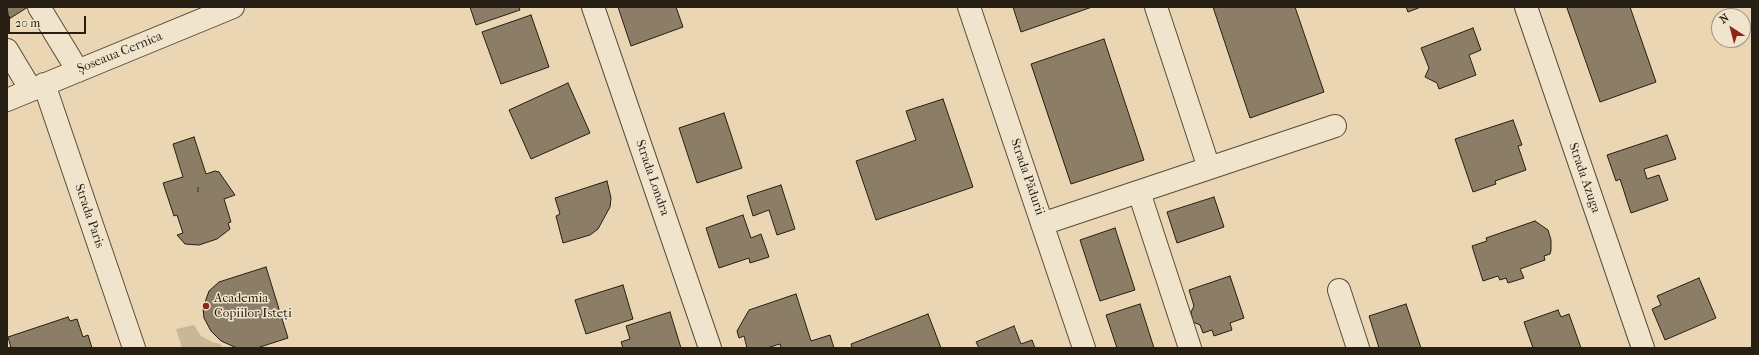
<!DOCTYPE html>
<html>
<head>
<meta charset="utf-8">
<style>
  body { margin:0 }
  #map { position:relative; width:1759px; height:355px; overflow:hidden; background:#ead6b2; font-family:"IM FELL French Canon",serif }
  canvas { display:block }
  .frame { position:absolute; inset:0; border:8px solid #271e14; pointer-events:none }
  .north { position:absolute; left:1711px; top:8px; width:40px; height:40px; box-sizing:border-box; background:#f1e4cd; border:1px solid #a09583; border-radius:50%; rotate:324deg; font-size:11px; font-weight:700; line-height:16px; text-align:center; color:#271e14 }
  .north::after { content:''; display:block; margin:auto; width:14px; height:18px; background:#8f2418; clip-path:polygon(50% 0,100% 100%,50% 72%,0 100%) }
  .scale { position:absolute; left:8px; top:16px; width:78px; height:18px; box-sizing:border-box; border:2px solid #271e14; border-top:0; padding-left:5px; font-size:12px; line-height:14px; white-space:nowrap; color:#271e14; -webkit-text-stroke:3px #f1e4cd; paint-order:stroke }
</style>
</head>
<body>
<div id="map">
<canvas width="1759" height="355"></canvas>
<div class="frame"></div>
<div class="north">N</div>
<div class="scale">20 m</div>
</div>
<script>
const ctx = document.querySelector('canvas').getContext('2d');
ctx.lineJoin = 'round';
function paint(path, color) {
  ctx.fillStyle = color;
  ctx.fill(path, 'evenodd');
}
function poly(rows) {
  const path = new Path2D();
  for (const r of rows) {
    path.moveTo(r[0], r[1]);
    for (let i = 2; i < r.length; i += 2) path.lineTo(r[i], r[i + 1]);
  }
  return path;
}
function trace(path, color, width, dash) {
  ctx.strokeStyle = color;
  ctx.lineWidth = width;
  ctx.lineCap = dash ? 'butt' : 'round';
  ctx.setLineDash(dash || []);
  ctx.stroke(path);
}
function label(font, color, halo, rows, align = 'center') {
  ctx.font = font + ' "IM FELL French Canon",serif';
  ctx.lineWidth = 3;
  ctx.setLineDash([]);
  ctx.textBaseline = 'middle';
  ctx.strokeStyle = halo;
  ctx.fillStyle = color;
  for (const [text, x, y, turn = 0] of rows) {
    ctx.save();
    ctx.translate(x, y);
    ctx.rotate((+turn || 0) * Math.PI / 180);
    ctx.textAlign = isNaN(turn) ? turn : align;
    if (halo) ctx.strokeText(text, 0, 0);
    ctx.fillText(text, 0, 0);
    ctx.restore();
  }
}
paint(poly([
  [194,325,201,336,212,342,221,344,222,348,182,348,176,329]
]), '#c9b797');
const building = poly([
  [7,7,28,7,9,19,7,7],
  [470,7,519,7,520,10,476,25,470,7],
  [618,7,676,7,683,27,631,46,618,7],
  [1013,7,1092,7,1021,32,1013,7],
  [1213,7,1295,7,1324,92,1250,118,1213,7],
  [1406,7,1421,7,1408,12,1406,7],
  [1569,7,1630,7,1656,82,1600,102,1567,8,1569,7],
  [531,15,549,67,501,84,482,32,531,15],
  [1473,28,1481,50,1469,55,1476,75,1439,89,1437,83,1425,77,1429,68,1421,48,1473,28],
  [1104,39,1144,160,1071,184,1031,64,1104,39],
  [568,83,590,133,531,159,509,110,568,83],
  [943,99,973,187,876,220,856,161,916,140,906,111,943,99],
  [724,113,742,168,697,183,679,128,724,113],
  [1513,120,1522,145,1518,146,1526,170,1495,181,1496,184,1473,192,1455,139,1513,120],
  [1667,135,1676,159,1644,169,1647,179,1659,175,1668,200,1631,213,1620,179,1616,181,1607,155,1667,135],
  [194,137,206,174,215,171,219,172,235,195,224,199,231,222,228,223,230,229,217,239,199,245,185,244,177,235,183,233,177,215,174,216,163,183,183,177,173,144,194,137],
  [607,181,611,198,610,207,598,229,590,235,563,243,556,216,560,214,555,198,607,181],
  [781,185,795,229,777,235,769,210,753,216,747,196,781,185],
  [1214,197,1224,227,1177,243,1167,212,1214,197],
  [743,215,751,238,761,234,769,257,750,263,749,258,719,268,706,228,743,215],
  [1535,221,1548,230,1551,240,1551,250,1550,254,1544,256,1545,260,1520,269,1524,278,1508,283,1506,278,1500,280,1498,276,1483,281,1472,246,1487,241,1486,238,1535,221],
  [1115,228,1135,290,1100,301,1080,240,1115,228],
  [266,267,288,338,257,348,237,348,221,341,211,331,204,318,203,308,209,291,219,282,266,267],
  [1230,276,1244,318,1230,323,1232,330,1214,336,1212,330,1203,333,1200,325,1193,322,1191,312,1194,306,1189,290,1230,276],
  [1699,278,1716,318,1665,340,1652,309,1661,305,1657,296,1699,278],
  [623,285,633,319,586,334,575,300,623,285],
  [796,294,811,341,830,335,834,348,781,348,780,344,767,348,747,348,744,336,739,338,737,331,749,310,796,294],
  [1140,304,1154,348,1117,348,1106,315,1140,304],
  [1406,304,1421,348,1379,348,1369,316,1406,304],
  [1558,310,1561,317,1569,314,1581,348,1533,348,1524,322,1558,310],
  [670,312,681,348,623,348,621,342,630,339,626,326,670,312],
  [928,314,941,348,852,348,851,344,928,314],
  [68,317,70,321,77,319,83,337,88,335,92,348,11,348,8,337,68,317],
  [1014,326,1021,344,1032,340,1035,348,979,348,976,342,1014,326]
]);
paint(building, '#8c7e66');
trace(building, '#271e14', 1);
const minor = poly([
  [39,7,78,71],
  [593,7,710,348],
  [969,7,1084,348],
  [1156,7,1209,168],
  [1526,7,1643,348],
  [7,50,31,90],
  [44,84,134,348],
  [7,100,233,7],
  [1139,192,1190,348],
  [1042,224,1335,126],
  [1339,290,1358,348]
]);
trace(minor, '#584c3c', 24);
trace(minor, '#f1e4cd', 22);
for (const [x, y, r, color] of [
  [206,306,4,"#8f2418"]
]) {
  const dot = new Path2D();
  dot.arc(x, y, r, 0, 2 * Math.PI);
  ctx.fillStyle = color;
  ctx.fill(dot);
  trace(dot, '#f1e4cd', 1.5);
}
label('11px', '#403628', null, [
  ["1",198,189]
]);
label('13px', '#271e14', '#f1e4cd', [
  ["Șoseaua Cernica",120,53,-22],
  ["Strada Pădurii",1027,177,71],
  ["Strada Londra",652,178,71],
  ["Strada Azuga",1584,178,71],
  ["Strada Paris",89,216,71]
]);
label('13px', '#271e14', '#f1e4cd', [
  ["Academia",214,299],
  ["Copiilor Isteți",214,314]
], 'left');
</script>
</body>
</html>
